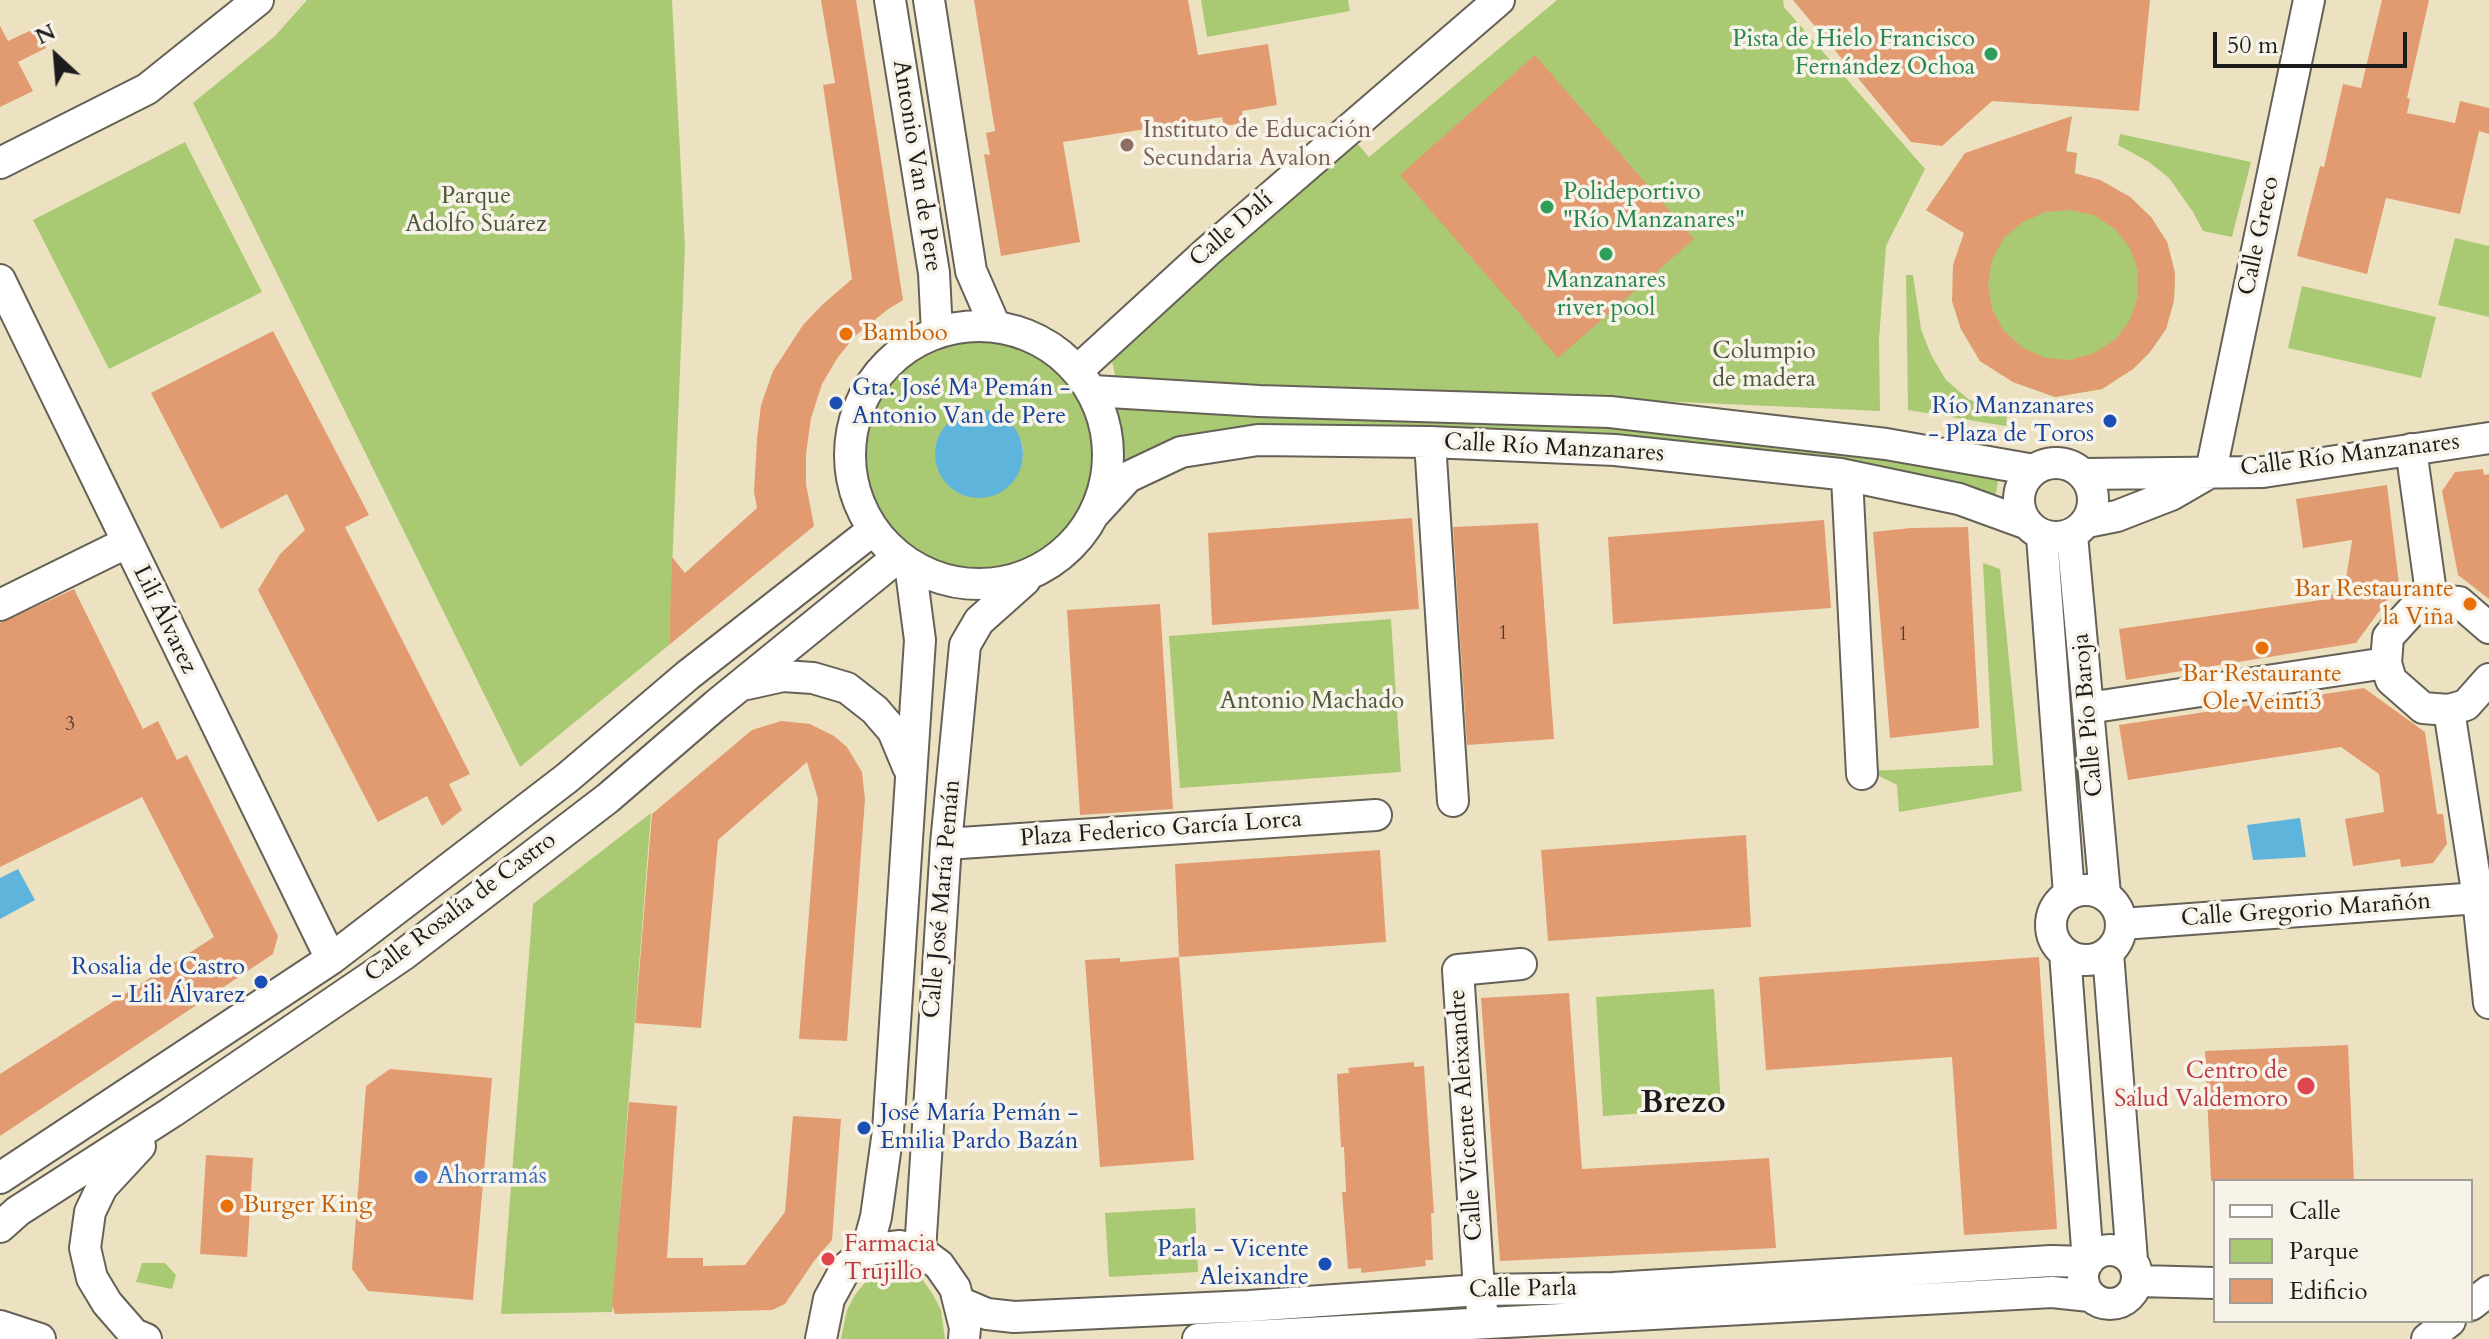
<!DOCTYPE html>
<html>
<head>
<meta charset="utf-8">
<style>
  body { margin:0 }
  #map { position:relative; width:2489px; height:1339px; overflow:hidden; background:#ece2c2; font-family:Cardo,serif }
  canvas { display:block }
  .legend { position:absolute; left:2213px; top:1179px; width:260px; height:144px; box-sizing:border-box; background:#f7f3e8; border:2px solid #9f9d96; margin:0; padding:10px 14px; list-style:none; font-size:24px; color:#1c1c1c }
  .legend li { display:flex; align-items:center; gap:16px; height:40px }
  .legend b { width:40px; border:2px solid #9f9d96 }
  .north { position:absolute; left:16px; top:16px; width:80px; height:80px; -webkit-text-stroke:6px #f7f3e8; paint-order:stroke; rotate:334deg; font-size:22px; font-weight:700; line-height:32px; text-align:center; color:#1c1c1c }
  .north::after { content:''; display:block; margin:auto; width:28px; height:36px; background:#1c1c1c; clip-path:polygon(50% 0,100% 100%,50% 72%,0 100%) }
  .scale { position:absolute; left:2213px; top:32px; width:194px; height:36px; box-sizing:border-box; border:4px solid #1c1c1c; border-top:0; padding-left:10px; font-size:24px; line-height:28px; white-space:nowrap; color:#1c1c1c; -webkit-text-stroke:6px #f7f3e8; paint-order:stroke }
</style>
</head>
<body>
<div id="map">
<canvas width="2489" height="1339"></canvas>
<ul class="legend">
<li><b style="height:10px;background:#fff"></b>Calle</li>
<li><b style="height:22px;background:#a9ca73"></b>Parque</li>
<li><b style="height:22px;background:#e29b70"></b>Edificio</li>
</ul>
<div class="north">N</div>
<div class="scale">50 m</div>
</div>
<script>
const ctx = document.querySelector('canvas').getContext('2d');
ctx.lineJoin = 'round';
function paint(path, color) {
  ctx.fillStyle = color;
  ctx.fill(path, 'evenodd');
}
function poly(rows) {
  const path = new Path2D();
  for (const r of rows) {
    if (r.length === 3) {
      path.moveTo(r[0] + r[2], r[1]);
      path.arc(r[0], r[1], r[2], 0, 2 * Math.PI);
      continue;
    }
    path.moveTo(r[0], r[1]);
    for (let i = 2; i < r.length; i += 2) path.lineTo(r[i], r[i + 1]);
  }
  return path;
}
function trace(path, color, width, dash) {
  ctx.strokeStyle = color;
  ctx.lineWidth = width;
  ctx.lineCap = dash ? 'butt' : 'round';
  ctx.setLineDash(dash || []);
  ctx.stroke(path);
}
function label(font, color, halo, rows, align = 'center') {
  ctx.font = font + ' Cardo,serif';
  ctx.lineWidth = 7;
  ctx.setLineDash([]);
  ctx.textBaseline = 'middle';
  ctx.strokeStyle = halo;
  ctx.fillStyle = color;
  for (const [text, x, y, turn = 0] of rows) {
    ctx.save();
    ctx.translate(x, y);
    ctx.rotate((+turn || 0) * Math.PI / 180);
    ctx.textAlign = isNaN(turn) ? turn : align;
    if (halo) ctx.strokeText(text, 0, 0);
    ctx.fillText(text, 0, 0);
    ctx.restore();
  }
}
paint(poly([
  [307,0,672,0,685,246,669,645,520,767,193,103,275,36],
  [1201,0,1348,0,1350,11,1207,37],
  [1557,0,1783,0,1784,7,1925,169,1886,246,1879,339,1880,411,1570,397,1117,385,1110,351,1349,134,1369,157],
  [2070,130,2066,151,2077,153,2075,174,2100,180,2130,197,2151,217,2167,242,2175,273,2174,300,2166,329,2150,352,2133,369,2102,389,2055,397,2013,382,1980,361,1961,329,1952,301,1964,233,1926,210,1949,177,1974,154],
  [2120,134,2251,162,2232,237,2203,231,2193,212,2169,178,2149,162,2118,145],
  [185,142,262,292,109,369,33,220],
  [2455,238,2489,246,2489,317,2438,305],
  [1906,275,1913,275,1921,329,1931,355,1946,380,1968,399,2007,416,2006,426,1908,410],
  [2302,286,2436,317,2421,378,2288,348],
  [974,338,1013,343,1047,359,1075,386,1092,420,1097,458,1089,495,1070,528,1041,554,1006,568,967,570,930,560,898,538,875,507,864,470,865,432,879,396,904,366,937,346],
  [985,411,998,415,1018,434,1023,447,1023,461,971,412],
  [1110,401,1585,415,2000,471,1995,499,1408,436,1124,469],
  [1983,563,2000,569,2022,791,1899,812,1897,785,1869,771,1993,765],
  [1391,619,1401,772,1180,788,1169,636],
  [651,813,612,1312,501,1314,533,904],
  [1714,989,1721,1108,1603,1116,1596,997],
  [1195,1208,1198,1272,1109,1277,1105,1213],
  [142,1263,165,1263,176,1275,172,1289,136,1282],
  [894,1269,908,1271,922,1279,932,1293,941,1310,945,1339,841,1339,847,1310,855,1295,867,1280]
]), '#a9ca73');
paint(poly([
  [979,454,44],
  [2300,818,2306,857,2253,860,2247,825],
  [18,869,35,900,0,919,0,878]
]), '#5eb4da');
paint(poly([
  [821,0,856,0,903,300,887,310,856,335,838,357,822,384,811,418,806,454,806,484,814,526,669,645,672,557,685,573,757,508,754,492,757,439,761,405,773,371,803,325,822,305,852,279,823,85,835,83],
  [974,0,1188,0,1198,55,1268,44,1277,105,1242,111,1244,123,1224,126,1222,117,1063,142,1080,242,1001,256,984,154,990,155,986,133,995,131],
  [1793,0,2150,0,2139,111,1992,101,1942,146,1911,142],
  [2382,0,2429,0,2407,98,2410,99,2407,113,2455,123,2460,101,2489,108,2489,134,2479,131,2460,214,2386,198,2367,274,2297,256,2320,166,2324,167,2343,84,2361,88],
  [0,26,8,41,36,28,46,48,18,62,33,91,0,107],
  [1535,55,1694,239,1558,358,1400,175],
  [2072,116,2066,152,2077,153,2074,173,2100,180,2130,197,2151,217,2167,242,2175,273,2174,300,2166,329,2150,352,2133,369,2102,389,2055,397,2013,382,1980,361,1961,329,1952,301,1953,265,1964,233,1926,210,1965,153],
  [2070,210,2094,215,2115,229,2130,248,2138,271,2138,296,2130,320,2115,340,2094,353,2070,360,2046,358,2023,348,2004,331,1992,309,1988,285,1992,260,2004,238,2023,222,2045,212],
  [273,331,369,515,345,527,470,774,449,784,462,810,442,826,427,796,378,822,258,590,280,554,305,530,287,494,221,529,151,393],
  [2483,469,2484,475,2489,474,2489,599,2458,575,2442,491,2455,472],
  [2387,485,2399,584,2356,643,2126,680,2119,629,2328,599,2346,579,2352,540,2303,548,2296,499],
  [1412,518,1419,609,1212,625,1208,533],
  [1824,520,1831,608,1613,624,1608,537],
  [1538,523,1554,739,1467,745,1453,527],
  [1968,527,1979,728,1890,738,1873,532,1911,528],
  [74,589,143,729,158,721,177,760,187,755,278,936,273,954,0,1136,0,1074,214,937,142,797,0,867,0,623],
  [1160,604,1173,809,1080,815,1067,610],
  [2364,688,2425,732,2437,814,2443,814,2447,844,2433,863,2401,867,2400,859,2353,866,2345,819,2384,812,2379,774,2341,747,2128,780,2119,725],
  [781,721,810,724,834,736,847,747,862,772,865,799,847,1041,799,1039,818,799,807,762,718,840,701,1028,635,1023,652,814,752,730],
  [1746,835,1751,927,1548,941,1541,850],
  [1380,850,1386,942,1179,957,1175,864],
  [1179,957,1194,1160,1100,1167,1085,960,1120,958,1120,962],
  [2039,957,2057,1229,1964,1235,1952,1057,1766,1070,1759,977],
  [1569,993,1582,1169,1769,1158,1776,1248,1500,1261,1481,998],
  [2348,1045,2354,1181,2211,1181,2205,1051],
  [1414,1062,1414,1067,1424,1066,1434,1213,1431,1213,1433,1260,1425,1260,1426,1266,1361,1273,1361,1268,1348,1269,1342,1192,1346,1192,1344,1147,1341,1147,1337,1074,1349,1073,1348,1068],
  [390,1069,492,1078,473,1300,368,1291,352,1269,366,1086],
  [629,1102,677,1106,667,1258,703,1258,703,1266,745,1265,785,1212,793,1116,841,1119,832,1240,814,1261,785,1304,772,1310,615,1314,612,1305],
  [206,1155,253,1158,247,1257,200,1254]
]), '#e29b70');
const minor = poly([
  [890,0,934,273,937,333],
  [929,0,971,271,995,326],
  [0,163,147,89,258,0],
  [0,280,331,959],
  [979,455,129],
  [1078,370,1208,251,1499,0],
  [1093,391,1259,401,1610,412,1886,444,2034,470],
  [1430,442,1453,801],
  [2411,449,2432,600],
  [2056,500,37],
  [2211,471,2309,0],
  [2083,474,2263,472,2489,438],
  [1847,477,1862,774],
  [1096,512,1128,477,1181,452,1258,440,1430,442,1615,450,1840,474,1959,499,2025,523],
  [2087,522,2117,516,2171,495,2209,473],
  [2072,535,2105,894],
  [2042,536,2069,894],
  [0,605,126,543],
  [2489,628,2459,602,2432,600,2417,605,2388,637,2386,663,2391,680,2423,708,2449,710,2466,705,2489,679],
  [747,684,783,676,813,678,847,688,875,710,893,731,908,767],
  [2088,708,2386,663],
  [2449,710,2478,898,2489,1003],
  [946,844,1376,815],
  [2086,925,35],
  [2122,924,2478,898,2489,895],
  [2065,953,2088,1262],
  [2108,953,2132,1260],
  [140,1146,102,1187,90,1212,85,1248,92,1278,107,1303,134,1334,146,1339],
  [0,1178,331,959,567,778,688,675,873,530],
  [0,1227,18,1211,172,1112,403,955,608,798,716,705,898,557],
  [2110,1277,27],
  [867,1250,876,1217,888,1131,920,640,910,564],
  [920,1251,946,844,965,645,979,621,1025,580],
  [2138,1281,2215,1283],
  [961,1303,987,1314,1014,1317,1249,1306,1479,1290,1613,1288,2051,1261,2088,1262],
  [2471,1305,2489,1291],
  [1482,1309,1479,1290,1458,970,1521,964],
  [0,1326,40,1339],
  [821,1339,829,1299,846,1268,867,1250,900,1246,920,1251,939,1265,955,1288,965,1328,964,1339],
  [1198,1339,2052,1292,2090,1296],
  [2427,1339,2450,1321]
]);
trace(minor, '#656156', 34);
trace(minor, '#fff', 30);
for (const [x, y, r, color] of [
  [1991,54,8,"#2e9e5b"],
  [1127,145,8,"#8d6e63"],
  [1547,207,8,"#2e9e5b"],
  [1606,254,8,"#2e9e5b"],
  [846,334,8,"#e8710a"],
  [836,403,8,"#1a4fb4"],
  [2110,421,8,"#1a4fb4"],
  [2470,604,8,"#e8710a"],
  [2262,648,8,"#e8710a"],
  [261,982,8,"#1a4fb4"],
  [2306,1086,10,"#e0444e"],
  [864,1128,8,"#1a4fb4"],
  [421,1177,8,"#3f7fe0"],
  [227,1206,8,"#e8710a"],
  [828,1259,8,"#e0444e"],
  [1325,1264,8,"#1a4fb4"]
]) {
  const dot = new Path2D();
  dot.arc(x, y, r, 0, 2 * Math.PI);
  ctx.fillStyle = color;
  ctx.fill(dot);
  trace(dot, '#f7f3e8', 3);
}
label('20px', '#4e3c31', null, [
  ["1",1503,634],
  ["1",1903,635],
  ["3",70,725]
]);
label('24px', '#27864d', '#f7f3e8', [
  ["Pista de Hielo Francisco",1975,40],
  ["Fernández Ochoa",1975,68],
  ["Polideportivo",1563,193,"left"],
  ["\"Río Manzanares\"",1563,221,"left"],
  ["Manzanares",1606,281,"center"],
  ["river pool",1606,309,"center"]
], 'right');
label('24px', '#785e54', '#f7f3e8', [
  ["Instituto de Educación",1143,131],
  ["Secundaria Avalon",1143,159]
], 'left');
label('24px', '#1c1c1c', '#f7f3e8', [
  ["Antonio Van de Pere",916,166,81],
  ["Calle Dalí",1232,230,-41],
  ["Calle Greco",2260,236,-78],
  ["Calle Río Manzanares",1554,449,3],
  ["Calle Río Manzanares",2350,456,-7],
  ["Lilí Álvarez",164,620,64],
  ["Calle Pío Baroja",2089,715,-95],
  ["Plaza Federico García Lorca",1161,830,-4],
  ["Calle José María Pemán",943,899,-85],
  ["Calle Rosalía de Castro",461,908,-37],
  ["Calle Gregorio Marañón",2306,911,-4],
  ["Calle Vicente Aleixandre",1467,1115,-94],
  ["Calle Parla",1523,1290,-1]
]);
label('24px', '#4d593a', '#f7f3e8', [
  ["Parque",476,197],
  ["Adolfo Suárez",476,225],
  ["Columpio",1764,352],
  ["de madera",1764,380],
  ["Antonio Machado",1312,702]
]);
label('24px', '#c56008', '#f7f3e8', [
  ["Bamboo",862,334],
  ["Bar Restaurante",2454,590,"right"],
  ["la Viña",2454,618,"right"],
  ["Bar Restaurante",2262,675,"center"],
  ["Ole Veinti3",2262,703,"center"],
  ["Burger King",243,1206]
], 'left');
label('24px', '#164399', '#f7f3e8', [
  ["Gta. José Mª Pemán -",852,389,"left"],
  ["Antonio Van de Pere",852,417,"left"],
  ["Río Manzanares",2094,407],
  ["- Plaza de Toros",2094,435],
  ["Rosalia de Castro",245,968],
  ["- Lili Álvarez",245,996],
  ["José María Pemán -",880,1114,"left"],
  ["Emilia Pardo Bazán",880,1142,"left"],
  ["Parla - Vicente",1309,1250],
  ["Aleixandre",1309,1278]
], 'right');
label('24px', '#be3a42', '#f7f3e8', [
  ["Centro de",2288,1072],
  ["Salud Valdemoro",2288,1100],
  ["Farmacia",844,1245,"left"],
  ["Trujillo",844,1273,"left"]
], 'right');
label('24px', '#366cbe', '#f7f3e8', [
  ["Ahorramás",437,1177]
], 'left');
label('bold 32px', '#1c1c1c', '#f7f3e8', [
  ["Brezo",1683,1105]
]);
</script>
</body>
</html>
